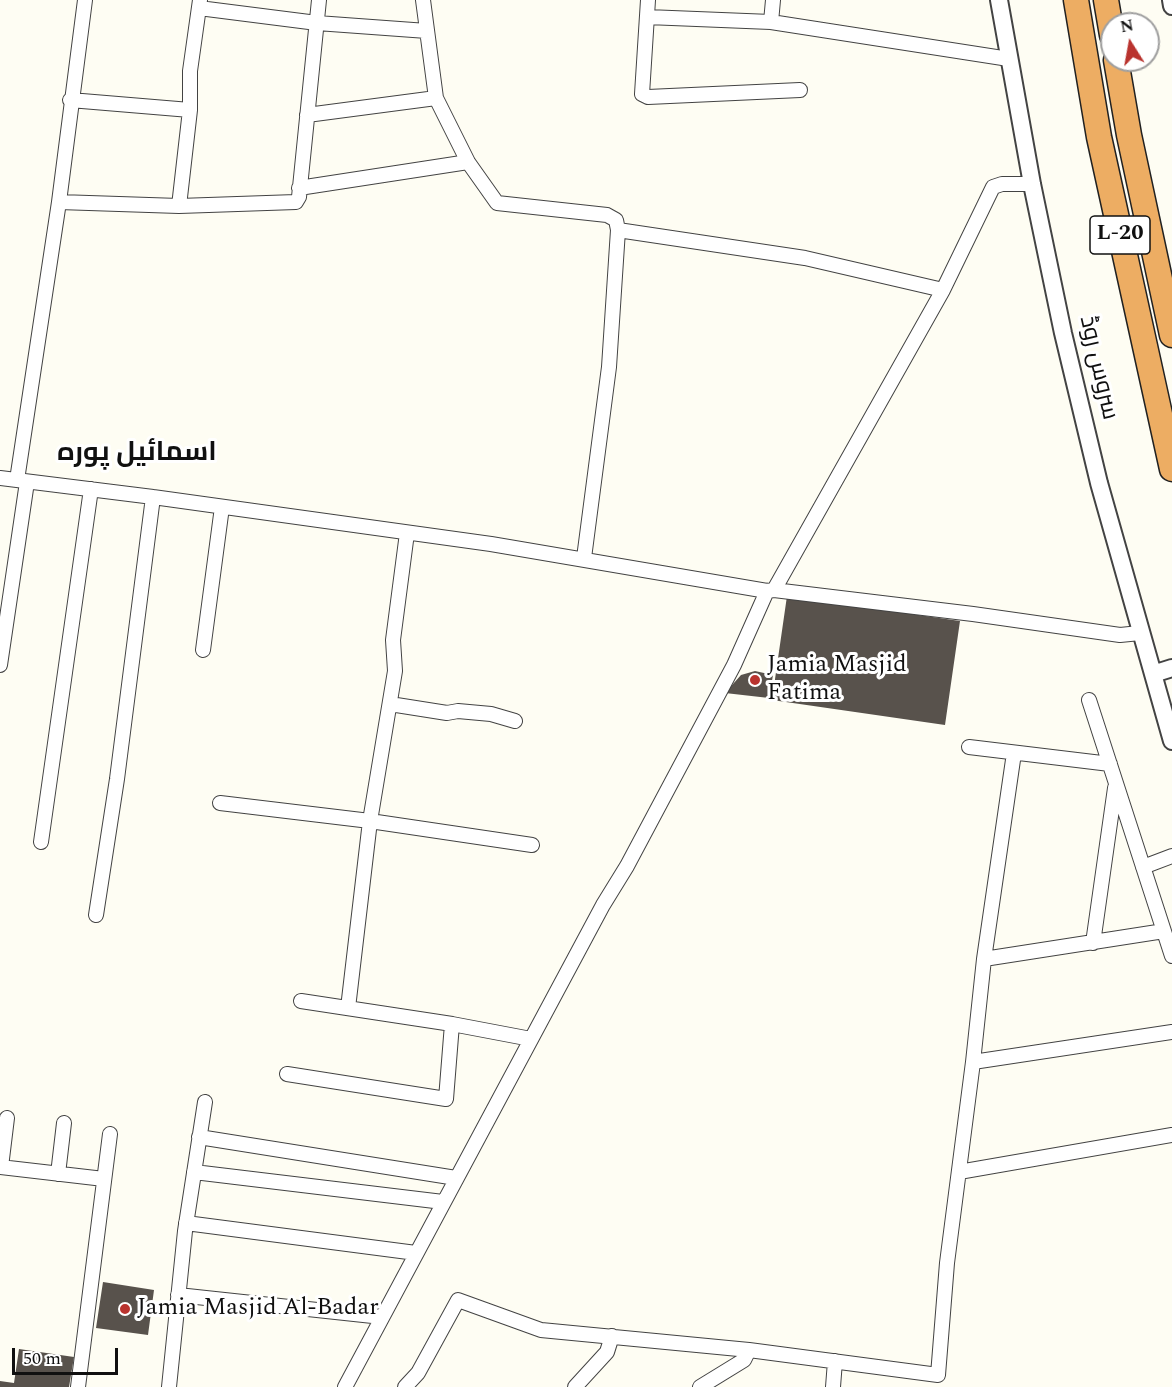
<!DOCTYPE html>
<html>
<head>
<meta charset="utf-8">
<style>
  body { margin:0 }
  #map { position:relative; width:1172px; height:1387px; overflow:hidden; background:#fefdf3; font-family:Spectral,serif }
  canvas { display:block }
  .north { position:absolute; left:1100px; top:12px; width:60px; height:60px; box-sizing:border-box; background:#fff; border:2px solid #9f9f9f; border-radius:50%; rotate:349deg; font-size:16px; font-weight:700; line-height:24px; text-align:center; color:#101010 }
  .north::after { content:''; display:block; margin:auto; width:21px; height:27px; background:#b9332e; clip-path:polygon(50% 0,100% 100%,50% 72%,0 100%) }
  .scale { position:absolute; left:12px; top:1348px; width:106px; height:27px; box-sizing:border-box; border:3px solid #101010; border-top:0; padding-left:8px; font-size:18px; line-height:21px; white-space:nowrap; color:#101010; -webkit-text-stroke:4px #fff; paint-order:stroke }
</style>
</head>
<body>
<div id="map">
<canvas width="1172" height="1387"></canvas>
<div class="north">N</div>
<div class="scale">50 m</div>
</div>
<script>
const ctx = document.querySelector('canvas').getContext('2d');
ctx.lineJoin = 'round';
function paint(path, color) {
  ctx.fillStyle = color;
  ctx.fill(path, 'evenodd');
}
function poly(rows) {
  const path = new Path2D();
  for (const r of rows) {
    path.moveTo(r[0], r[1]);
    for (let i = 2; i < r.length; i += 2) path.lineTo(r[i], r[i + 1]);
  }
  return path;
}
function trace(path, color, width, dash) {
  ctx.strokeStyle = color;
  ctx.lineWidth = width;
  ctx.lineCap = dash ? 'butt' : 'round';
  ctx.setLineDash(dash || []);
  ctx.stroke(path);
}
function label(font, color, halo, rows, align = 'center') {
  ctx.font = font + ' Spectral,Cairo,serif';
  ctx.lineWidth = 6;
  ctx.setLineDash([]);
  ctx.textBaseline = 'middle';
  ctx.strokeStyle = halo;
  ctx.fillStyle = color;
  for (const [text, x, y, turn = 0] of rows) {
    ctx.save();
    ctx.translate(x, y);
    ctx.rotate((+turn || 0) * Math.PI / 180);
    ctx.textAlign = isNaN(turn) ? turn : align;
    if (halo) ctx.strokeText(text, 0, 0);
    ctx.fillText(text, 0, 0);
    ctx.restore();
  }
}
paint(poly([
  [787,596,960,621,945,725,772,700],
  [755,671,773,675,769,698,725,693,741,675],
  [103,1282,154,1290,148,1335,96,1328],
  [19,1349,74,1357,69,1387,0,1387,0,1381,14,1383]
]), '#58524c');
const minor = poly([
  [423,0,436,98,468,162,497,203,607,215,616,220,618,230,609,367,584,558],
  [648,0,642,94,648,97,800,90],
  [199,8,317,23,427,31],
  [647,17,771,22,1009,59],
  [771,22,773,0],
  [70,100,190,110],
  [307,115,436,98],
  [299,188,468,162],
  [59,202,179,206,296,202,299,197,319,0],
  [179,206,190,110,190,71,200,0],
  [618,230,805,258,943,290,993,187,1002,184,1032,184],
  [0,478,153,497,491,544,767,591,774,590,973,614,1120,635,1140,633],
  [17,480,59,202,85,0],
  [407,533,393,640,395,671,370,821,532,845],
  [774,590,943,290],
  [203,650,222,507],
  [0,665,27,482],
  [1089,700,1172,956],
  [390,704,447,713,458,711,491,714,515,721],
  [969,747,1110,764],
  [220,803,370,821,348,1008],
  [41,842,91,489],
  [1143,867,1172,856],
  [96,915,117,779,153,497],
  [1093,943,1115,788],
  [984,959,1164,931],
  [301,1001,452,1024],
  [973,1062,1172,1032],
  [287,1074,446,1099,452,1024,531,1039],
  [199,1137,456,1178],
  [0,1167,104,1179],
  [1,1167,7,1118],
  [194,1172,443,1202],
  [959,1172,1172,1135],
  [58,1174,64,1123],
  [186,1223,416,1253],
  [178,1295,382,1317],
  [78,1387,110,1134],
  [169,1387,185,1231,205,1102],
  [345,1387,603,905,627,866,734,665,767,591],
  [405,1387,418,1373,458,1300,541,1330,749,1350,938,1375,947,1263,973,1062,984,959,1014,753],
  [575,1387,607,1352,612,1336],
  [700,1387,744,1360,749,1350],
  [833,1387,835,1361]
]);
const tertiary = poly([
  [999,0,1032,184,1063,333,1099,483,1172,741],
  [1171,0,1172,6],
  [1153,674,1172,668]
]);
const motorway = poly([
  [1076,0,1099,137,1172,469],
  [1106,0,1112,35],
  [1116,60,1129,135,1172,335]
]);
trace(minor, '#434343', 16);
trace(tertiary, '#434343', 20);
trace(motorway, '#212121', 27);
trace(minor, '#fff', 14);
trace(tertiary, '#fff', 16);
trace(motorway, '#edad63', 24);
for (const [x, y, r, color] of [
  [755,680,6,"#b9332e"],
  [125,1309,6,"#b9332e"]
]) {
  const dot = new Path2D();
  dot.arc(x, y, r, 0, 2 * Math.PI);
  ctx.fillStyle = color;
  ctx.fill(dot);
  trace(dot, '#fff', 2);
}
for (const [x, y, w] of [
  [1120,235,60]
]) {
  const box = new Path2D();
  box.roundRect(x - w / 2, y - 19, w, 38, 4.5);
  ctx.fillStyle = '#fff';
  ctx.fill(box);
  trace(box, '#101010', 1.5);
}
label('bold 22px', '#101010', null, [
  ["L-20",1120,235]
]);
label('24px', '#101010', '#fff', [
  ["سروس روڈ",1097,368,77]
]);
label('24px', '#101010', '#fff', [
  ["Jamia Masjid",767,666],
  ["Fatima",767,694],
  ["Jamia Masjid Al-Badar",137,1309]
], 'left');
label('bold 27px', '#101010', '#fff', [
  ["اسمائیل پورہ",137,455]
]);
</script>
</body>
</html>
